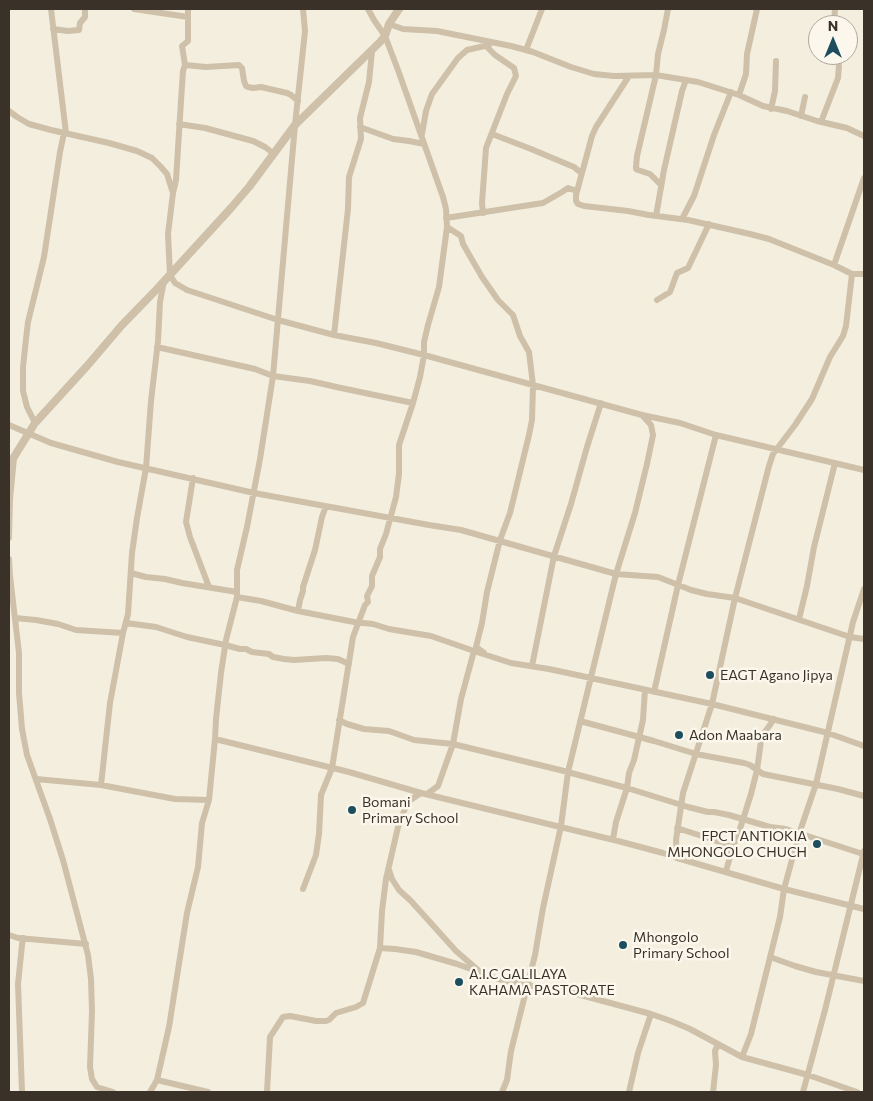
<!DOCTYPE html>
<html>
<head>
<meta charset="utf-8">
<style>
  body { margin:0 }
  #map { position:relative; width:873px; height:1101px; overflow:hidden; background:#f4eede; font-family:Commissioner,sans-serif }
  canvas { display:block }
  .frame { position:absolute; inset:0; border:10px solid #3a3229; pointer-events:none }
  .north { position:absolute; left:808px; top:15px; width:50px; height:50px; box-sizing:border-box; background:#fbf7ec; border:1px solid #aea89e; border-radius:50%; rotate:0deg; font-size:14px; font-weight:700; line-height:20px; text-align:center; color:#3a3229 }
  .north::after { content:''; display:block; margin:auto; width:18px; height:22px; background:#1c4e5f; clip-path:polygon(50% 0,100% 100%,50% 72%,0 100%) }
</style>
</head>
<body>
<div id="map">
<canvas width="873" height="1101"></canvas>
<div class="frame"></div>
<div class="north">N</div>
</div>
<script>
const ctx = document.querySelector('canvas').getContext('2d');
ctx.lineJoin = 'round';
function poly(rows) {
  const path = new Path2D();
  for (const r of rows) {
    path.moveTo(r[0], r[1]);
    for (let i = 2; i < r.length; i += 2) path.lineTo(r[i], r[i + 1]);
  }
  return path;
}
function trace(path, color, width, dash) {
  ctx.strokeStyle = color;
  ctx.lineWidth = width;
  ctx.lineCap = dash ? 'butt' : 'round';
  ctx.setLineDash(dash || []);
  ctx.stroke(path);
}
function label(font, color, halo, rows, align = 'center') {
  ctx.font = font + ' Commissioner,sans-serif';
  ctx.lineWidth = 5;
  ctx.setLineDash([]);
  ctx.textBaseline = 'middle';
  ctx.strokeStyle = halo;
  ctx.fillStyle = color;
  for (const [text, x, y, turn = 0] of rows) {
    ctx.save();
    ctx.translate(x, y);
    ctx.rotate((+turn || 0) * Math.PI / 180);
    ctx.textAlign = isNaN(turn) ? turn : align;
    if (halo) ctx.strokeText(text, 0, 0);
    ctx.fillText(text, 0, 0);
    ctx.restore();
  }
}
trace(poly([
  [51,9,66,133],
  [134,9,188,17],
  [389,24,403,29,437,31,511,46,533,52,571,67,594,74,614,76,656,75,698,82,739,95,763,106,787,111,817,121,847,128,864,136],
  [834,25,835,9],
  [53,29,68,31,79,30,80,23,85,17,85,9],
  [526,50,542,9],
  [185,65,206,67,239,65,242,68,244,81,246,86,248,87,253,88,261,87,287,93,291,95,298,101],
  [629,76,596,127,592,136,576,195,576,201,578,204,584,206,628,211,649,215,688,220,750,234,769,239,834,265,852,274,864,274],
  [739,95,746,74,747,54,757,9],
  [771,109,775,91,776,61],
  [9,111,17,117,29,124,51,130,109,143,137,151,152,158,161,167,167,174,173,193,168,234,170,275,175,283,187,290,278,320,334,335,376,343,424,355,642,415,680,423,716,435,864,470],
  [801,116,805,97],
  [821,122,838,78,839,66,837,55],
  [179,124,205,128,253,141,265,147,274,154],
  [360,127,393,139,409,141,424,144],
  [422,134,426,111,432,94,458,58,467,50,489,45],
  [492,134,531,149,574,167,581,173],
  [661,185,650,174,638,170,636,169,636,167,637,156,656,75,658,54,664,30,668,9],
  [173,193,176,180,181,101,183,71,185,65,182,46,188,41,188,9],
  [483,213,482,203,486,148,507,94,516,76,514,68,495,55,486,46],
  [656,216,664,170,682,91,686,80],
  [446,218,543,203,562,192,568,188,577,191],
  [682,219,694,196,714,135,731,92],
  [447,227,461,236,463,244,482,277,498,300,513,315,520,336,529,352,533,385,532,420,529,435,510,513,500,540,487,592,482,623,476,647,484,653],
  [834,265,864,178],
  [657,300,670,292,677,273,688,268,709,224],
  [334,335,348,209,349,177,361,139,360,118,369,82,372,51],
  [157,347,255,369,273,376,310,381,341,388,413,403],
  [35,423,27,407,23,391,23,367,26,339,28,322,44,257,60,152,64,133],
  [9,425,51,443,118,462,254,493,429,525,461,530,616,574,658,577,691,590,707,594,735,598,850,637,864,639],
  [193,478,186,522,190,537,209,587],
  [9,538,10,499,14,458],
  [9,559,10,576,19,653,19,693,22,729,27,755,50,819,63,860,88,955,91,979,92,1011,90,1067,92,1079,97,1087,113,1092],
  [131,573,146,577,165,579,182,583,237,592],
  [237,597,261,601,298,611,354,622,373,624,389,629,431,636,474,651,511,663,549,669,712,704,828,733,864,746],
  [298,611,300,600,303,591,303,587,315,550,322,517,326,506],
  [15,618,36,620,58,624,76,630,123,633],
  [799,619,807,586,814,547,835,463],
  [126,623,156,627,187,637,225,645,240,649,246,649,252,652,269,654,273,657,284,659,294,660,326,658,338,659,349,664],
  [532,666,554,556,571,504,587,447,601,403],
  [654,692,678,585,716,435],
  [339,720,347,724,364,729,389,731,414,740,453,744,560,770,627,788,688,807,708,812,714,812,729,815,770,827,786,829,863,854],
  [580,721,654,741,696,754,744,763,750,765,763,774,838,789,864,796],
  [215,739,349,772,421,793,618,841,663,853,677,858,784,889,864,909],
  [36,779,101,785,175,799,209,800],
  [101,785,110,703,123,633,128,614,132,553,137,518,146,468,151,401,158,341,160,302,164,281],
  [427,794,438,786,453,744,461,699,474,651],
  [677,828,708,838,733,847],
  [613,839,616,822,627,788,629,773,634,760,643,720,645,690],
  [677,858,676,840,683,793,712,704,735,598,769,466,773,454,795,425,812,399,830,357,843,336,846,326,852,274],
  [389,870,392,879,399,890,411,901,456,951,478,970],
  [726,871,733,847,739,832,751,794,757,770,761,741,765,732,774,719],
  [303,889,316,855,319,834,321,795,332,768,353,637,365,605,368,602,367,596,372,586,372,576,380,557,380,549,386,534,396,497,399,474,399,445,413,403,420,377,424,355,424,342,428,325,439,287,447,227,446,209,443,197,398,70,385,36,374,20,368,9],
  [9,935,18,938,86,944],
  [380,948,395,949,416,952,457,964,498,979,511,982,577,994,651,1014,671,1021,690,1029,742,1057,808,1075,857,1092],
  [770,957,795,966,816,972,864,981],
  [742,1057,751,1034,780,917,784,889,799,834,816,784,853,622,864,589],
  [157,1080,208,1092],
  [22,1092,18,984,22,945,23,938],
  [150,1092,157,1080,169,1027,187,913,198,867,202,823,209,800,215,739,216,719,221,673,226,640,237,597,237,570,247,527,260,459,273,376,295,125,305,31,303,9],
  [267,1092,270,1037,283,1017,290,1016,316,1021,326,1021,329,1020,336,1013,356,1007,363,1003,380,948,382,911,386,879,398,827,406,806,409,801,421,793],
  [502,1092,507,1080,511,1051,535,955,543,908,561,826,568,772,616,574,635,513,647,464,653,435,651,425,642,415],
  [629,1092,638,1053,651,1014],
  [713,1092,716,1065,715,1051,718,1044],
  [803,1092,825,1010,864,851]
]), '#cec0a9', 6);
trace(poly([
  [9,465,35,423,87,366,122,325,157,289,231,208,249,187,295,125,380,42,385,36,389,24,399,9]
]), '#cec0a9', 8);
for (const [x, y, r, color] of [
  [710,675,5,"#1c4e5f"],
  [679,735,5,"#1c4e5f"],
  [352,810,5,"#1c4e5f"],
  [817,844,5,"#1c4e5f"],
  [623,945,5,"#1c4e5f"],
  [459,982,5,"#1c4e5f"]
]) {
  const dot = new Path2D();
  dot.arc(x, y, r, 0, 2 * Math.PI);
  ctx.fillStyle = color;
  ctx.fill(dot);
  trace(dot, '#fbf7ec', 2);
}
label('14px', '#3a3229', '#fbf7ec', [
  ["EAGT Agano Jipya",720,675],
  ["Adon Maabara",689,735],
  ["Bomani",362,802],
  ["Primary School",362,818],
  ["FPCT ANTIOKIA",807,836,"right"],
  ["MHONGOLO CHUCH",807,852,"right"],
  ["Mhongolo",633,937],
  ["Primary School",633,953],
  ["A.I.C GALILAYA",469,974],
  ["KAHAMA PASTORATE",469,990]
], 'left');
</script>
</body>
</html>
